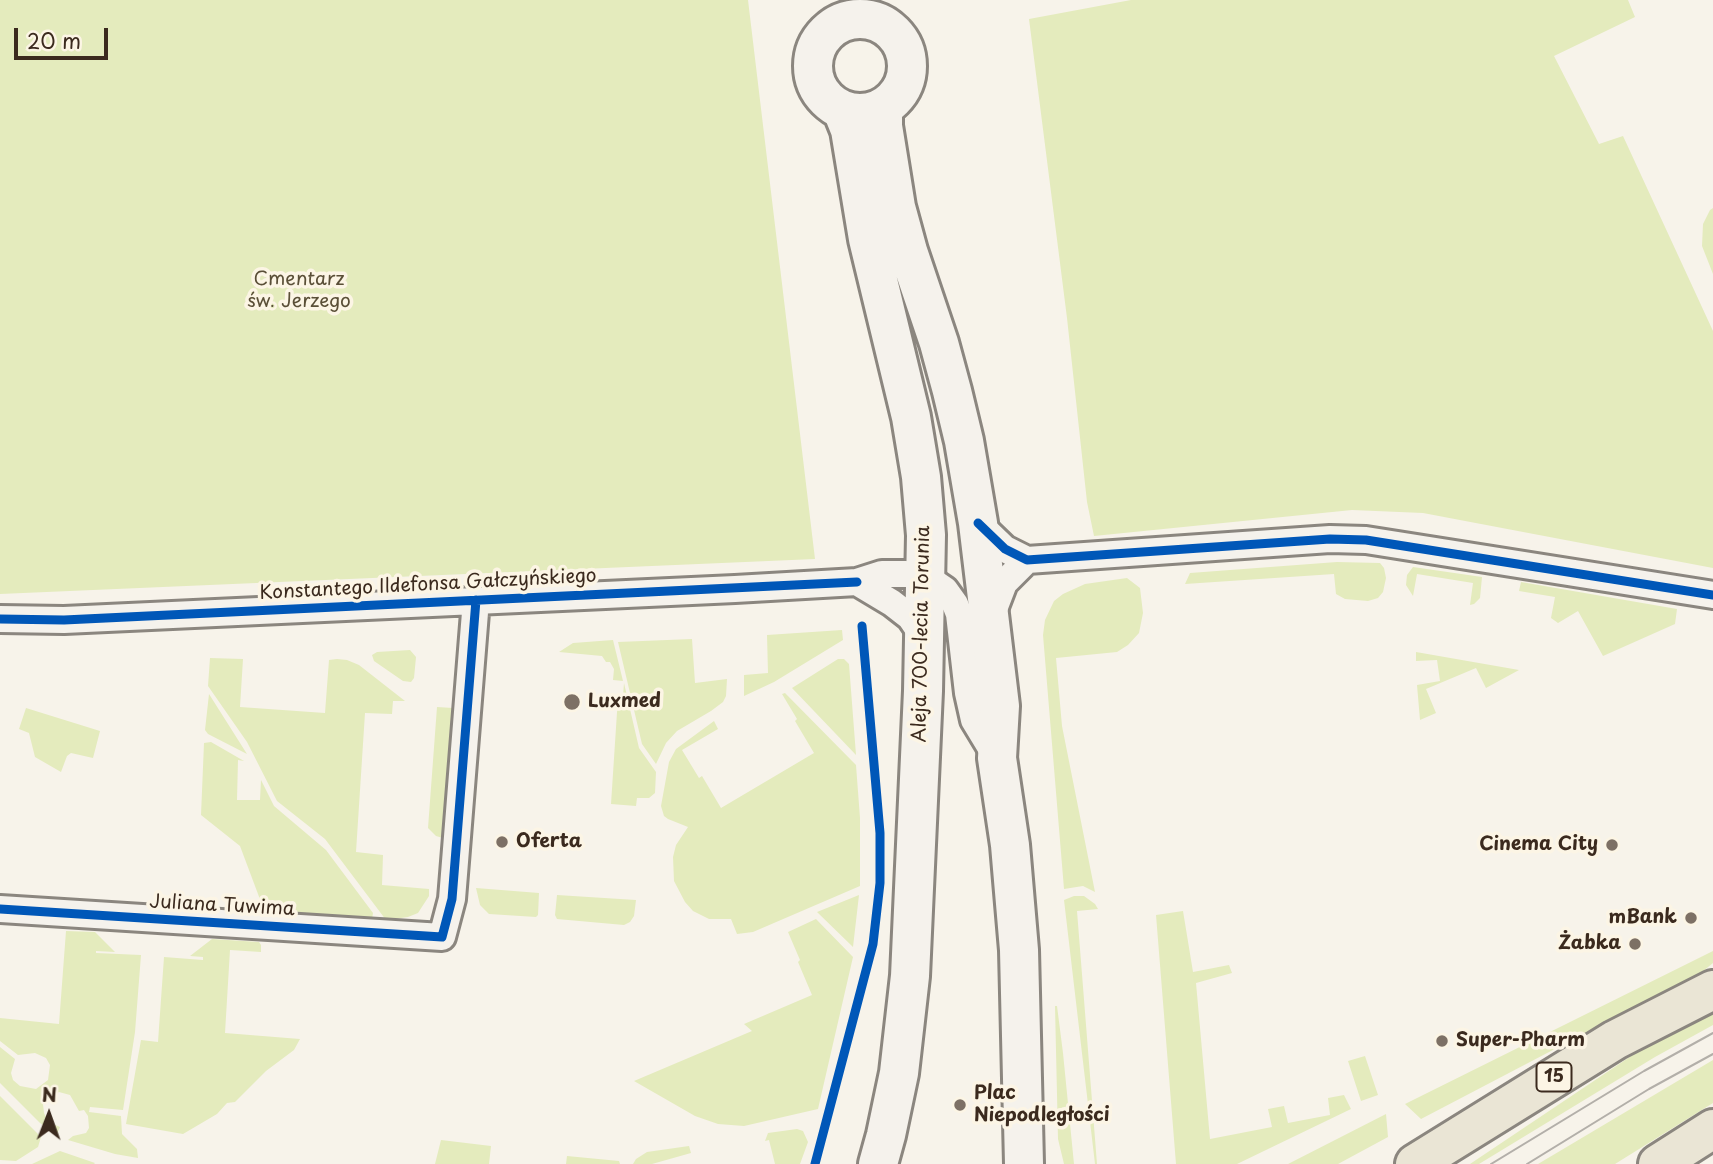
<!DOCTYPE html>
<html>
<head>
<meta charset="utf-8">
<style>
  body { margin:0 }
  #map { position:relative; width:1713px; height:1164px; overflow:hidden; background:#f7f3ea; font-family:"Playpen Sans",sans-serif }
  canvas { display:block }
  .north { position:absolute; left:14px; top:1080px; width:70px; height:70px; -webkit-text-stroke:5px #fcf5e5; paint-order:stroke; rotate:1deg; font-size:19px; font-weight:700; line-height:28px; text-align:center; color:#3b2a1e }
  .north::after { content:''; display:block; margin:auto; width:24px; height:32px; background:#3b2a1e; clip-path:polygon(50% 0,100% 100%,50% 72%,0 100%) }
  .scale { position:absolute; left:14px; top:28px; width:94px; height:32px; box-sizing:border-box; border:4px solid #3b2a1e; border-top:0; padding-left:9px; font-size:21px; line-height:24px; white-space:nowrap; color:#3b2a1e; -webkit-text-stroke:5px #fcf5e5; paint-order:stroke }
</style>
</head>
<body>
<div id="map">
<canvas width="1713" height="1164"></canvas>
<div class="north">N</div>
<div class="scale">20 m</div>
</div>
<script>
const ctx = document.querySelector('canvas').getContext('2d');
ctx.lineJoin = 'round';
function paint(path, color) {
  ctx.fillStyle = color;
  ctx.fill(path, 'evenodd');
}
function poly(rows) {
  const path = new Path2D();
  for (const r of rows) {
    if (r.length === 3) {
      path.moveTo(r[0] + r[2], r[1]);
      path.arc(r[0], r[1], r[2], 0, 2 * Math.PI);
      continue;
    }
    path.moveTo(r[0], r[1]);
    for (let i = 2; i < r.length; i += 2) path.lineTo(r[i], r[i + 1]);
  }
  return path;
}
function trace(path, color, width, dash) {
  ctx.strokeStyle = color;
  ctx.lineWidth = width;
  ctx.lineCap = dash ? 'butt' : 'round';
  ctx.setLineDash(dash || []);
  ctx.stroke(path);
}
function label(font, color, halo, rows, align = 'center') {
  ctx.font = font + ' "Playpen Sans",sans-serif';
  ctx.lineWidth = 7;
  ctx.setLineDash([]);
  ctx.textBaseline = 'middle';
  ctx.strokeStyle = halo;
  ctx.fillStyle = color;
  for (const [text, x, y, turn = 0] of rows) {
    ctx.save();
    ctx.translate(x, y);
    ctx.rotate((+turn || 0) * Math.PI / 180);
    ctx.textAlign = isNaN(turn) ? turn : align;
    if (halo) ctx.strokeText(text, 0, 0);
    ctx.fillText(text, 0, 0);
    ctx.restore();
  }
}
paint(poly([
  [0,0,748,0,815,559,0,594],
  [1131,0,1628,0,1635,17,1554,56,1599,144,1623,136,1713,331,1713,568,1423,513,1352,510,1094,536,1087,502,1067,318,1029,19],
  [1713,208,1713,274,1702,246,1703,224,1710,210],
  [1337,562,1380,563,1384,568,1386,578,1383,592,1378,598,1368,601,1345,599,1336,594,1334,574,1185,584,1190,573],
  [1413,567,1482,577,1480,598,1474,604,1470,605,1473,583,1417,574,1413,596,1406,585,1407,575],
  [1127,578,1140,588,1143,613,1139,633,1128,645,1117,652,1056,658,1062,726,1095,892,1083,886,1064,889,1043,635,1045,620,1054,601,1063,594,1085,584],
  [1521,582,1677,609,1675,624,1603,656,1578,611,1558,623,1551,618,1555,597,1519,591],
  [842,630,843,640,774,682,744,696,744,675,768,673,767,635],
  [692,639,695,683,727,679,726,696,723,702,711,711,677,731,666,743,656,764,642,744,618,642],
  [613,640,623,681,613,680,614,669,610,662,606,662,602,656,559,652,573,643],
  [410,650,416,657,414,678,411,682,403,681,374,661,372,655,377,652],
  [1416,652,1519,670,1486,688,1476,668,1426,689,1436,713,1420,720,1417,685,1440,681,1437,660,1416,661],
  [210,658,243,659,240,707,325,713,329,660,337,659,347,660,359,665,405,701,393,701,392,714,365,713,356,852,383,855,382,885,429,889,429,896,418,913,408,917,386,920,325,839,277,801,247,742,208,686],
  [838,659,844,659,849,664,856,755,792,688],
  [624,683,639,748,656,772,655,793,649,798,637,798,636,806,611,804,618,697,623,696],
  [785,693,856,765,860,818,860,886,753,932,737,934,731,919,709,919,693,911,685,902,674,881,673,857,676,845,688,827,668,819,664,816,661,806,669,762,676,749,714,721,718,729,682,750,699,778,702,776,721,808,814,753,795,721,797,719,782,694],
  [209,694,247,754,208,734,205,730],
  [437,707,453,708,443,838,436,836,428,828],
  [26,708,100,731,93,758,71,753,67,756,61,772,35,757,29,733,19,729],
  [211,742,244,761,238,760,237,800,260,800,261,780,274,806,326,850,373,913,372,919,264,910,240,846,201,815,204,743],
  [476,888,539,893,538,915,536,917,489,914,480,905],
  [557,895,636,900,634,916,630,922,624,925,557,919,555,915],
  [859,895,853,947,817,912],
  [1074,896,1084,896,1095,904,1098,909,1077,911,1097,1164,1095,1164,1064,900],
  [1183,911,1193,972,1229,965,1232,973,1196,983,1210,1139,1272,1127,1268,1109,1284,1106,1288,1123,1330,1115,1328,1098,1344,1095,1351,1109,1237,1164,1176,1164,1156,915],
  [816,919,853,957,818,1109,744,1126,718,1124,695,1116,634,1081,752,1031,744,1024,812,995,798,962,800,960,788,932],
  [66,931,95,932,115,952,96,951,96,953,141,955,135,1032,123,1110,90,1107,89,1112,121,1116,122,1134,137,1149,138,1158,115,1154,68,1140,73,1136,86,1133,89,1128,88,1116,84,1110,79,1111,70,1095,59,1092,48,1097,43,1104,44,1113,48,1122,60,1127,57,1134,40,1123,0,1083,0,1047,15,1059,11,1073,13,1080,20,1086,36,1089,48,1080,50,1065,46,1058,35,1053,18,1055,0,1041,0,1018,59,1024],
  [212,939,259,942,261,945,261,952,230,950,225,1033,300,1039,294,1050,266,1071,235,1102,227,1103,217,1114,183,1134,126,1124,141,1040,158,1042,164,957,203,960,203,957,190,956],
  [1713,951,1713,963,1702,972,1421,1119,1405,1104],
  [1055,1006,1057,1006,1063,1053,1074,1164,1064,1164,1058,1139],
  [1713,1011,1713,1025,1655,1057,1479,1164,1470,1164,1643,1048],
  [1365,1056,1378,1095,1361,1101,1348,1061],
  [1713,1060,1713,1103,1615,1164,1538,1164],
  [0,1096,41,1137,38,1147,16,1161,0,1160],
  [1386,1114,1388,1137,1338,1164,1288,1164],
  [797,1129,803,1131,808,1142,800,1164,775,1164,769,1140,765,1141,768,1133],
  [441,1140,491,1146,489,1164,435,1164],
  [689,1146,691,1153,652,1164,633,1164,636,1159,647,1152],
  [60,1151,95,1163,94,1164,32,1164],
  [567,1156,619,1161,620,1164,566,1164]
]), '#e4ebbd');
const street = poly([
  [978,523,1005,549,1027,560,1330,539,1366,540,1713,595],
  [857,582,892,603,910,617,923,636],
  [991,617,1004,583,1027,560],
  [0,619,64,620,735,589,857,582,882,574,906,574,926,577,945,590,955,604,959,614,968,693,974,720,997,758],
  [0,909,442,937,452,899,476,600]
]);
const secondary = poly([
  [860,66,47],
  [883,108,883,126,896,207,908,251,939,343,952,391,964,441,978,523,1000,706,997,758,1010,845,1019,950,1024,1164],
  [842,110,850,130,868,239,911,417,921,477,926,535,923,691,910,976,899,1073,886,1135,878,1164]
]);
const primary = poly([
  [1415,1164,1615,1040,1713,990],
  [1658,1164,1713,1129]
]);
trace(street, '#8b867f', 32);
trace(secondary, '#8b867f', 44);
trace(primary, '#8b867f', 44);
trace(street, '#f5f2ec', 26);
trace(secondary, '#f5f2ec', 38);
trace(primary, '#eae5d5', 38);
trace(poly([
  [1491,1164,1644,1071,1713,1033],
  [1527,1164,1649,1089,1713,1054]
]), '#b3afa9', 2);
trace(poly([
  [978,523,1005,549,1027,560,1330,539,1366,540,1713,595],
  [0,619,64,620,857,582],
  [0,909,442,937,452,899,476,600],
  [815,1164,873,944,880,883,880,833,862,626]
]), '#0057b8', 9);
for (const [x, y, r, color] of [
  [572,702,9,"#7d7065"],
  [502,842,7,"#7d7065"],
  [1612,845,7,"#7d7065"],
  [1691,918,7,"#7d7065"],
  [1635,944,7,"#7d7065"],
  [1442,1041,7,"#7d7065"],
  [960,1105,7,"#7d7065"]
]) {
  const dot = new Path2D();
  dot.arc(x, y, r, 0, 2 * Math.PI);
  ctx.fillStyle = color;
  ctx.fill(dot);
  trace(dot, '#fcf5e5', 2.5);
}
for (const [x, y, w] of [
  [1554,1077,35]
]) {
  const box = new Path2D();
  box.roundRect(x - w / 2, y - 14.5, w, 29, 5);
  ctx.fillStyle = '#fcf5e5';
  ctx.fill(box);
  trace(box, '#3b2a1e', 2);
}
label('bold 18px', '#3b2a1e', null, [
  ["15",1554,1077]
]);
label('19px', '#5a4f37', '#fcf5e5', [
  ["Cmentarz",299,280],
  ["św. Jerzego",299,302]
]);
label('19px', '#3b2a1e', '#fcf5e5', [
  ["Konstantego Ildefonsa Gałczyńskiego",428,585,-3],
  ["Aleja 700-lecia Torunia",922,634,-89],
  ["Juliana Tuwima",222,906,3]
]);
label('bold 19px', '#3b2a1e', '#fcf5e5', [
  ["Luxmed",588,702],
  ["Oferta",516,842],
  ["Cinema City",1598,845,"right"],
  ["mBank",1677,918,"right"],
  ["Żabka",1621,944,"right"],
  ["Super-Pharm",1456,1041],
  ["Plac",974,1094],
  ["Niepodległości",974,1116]
], 'left');
</script>
</body>
</html>
